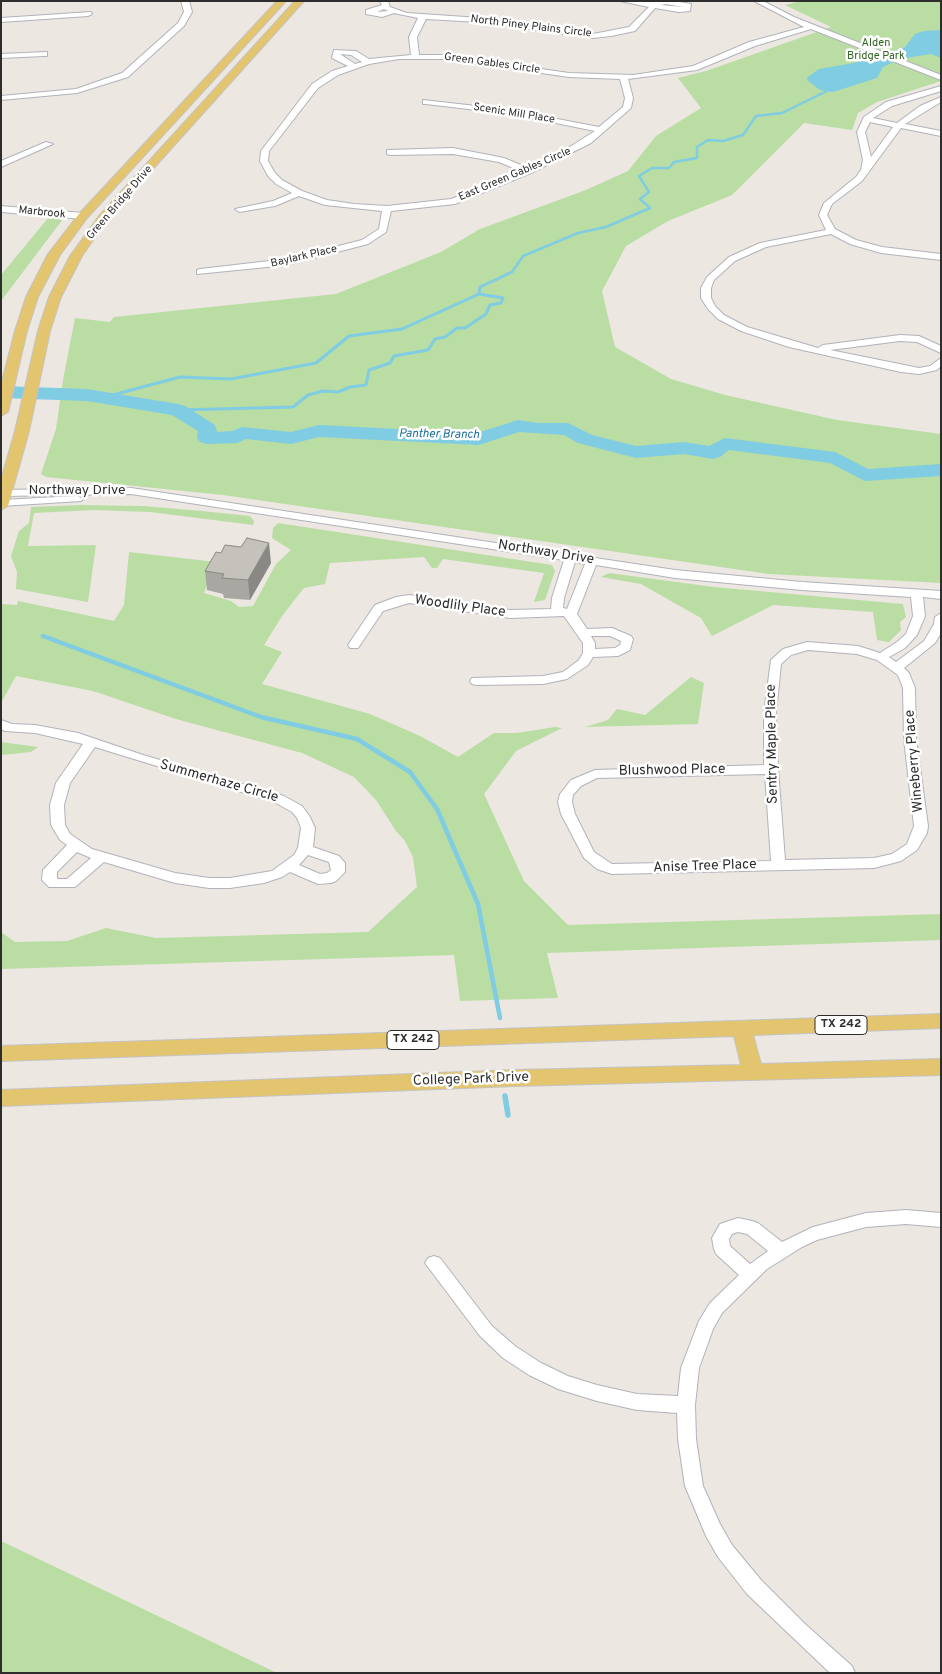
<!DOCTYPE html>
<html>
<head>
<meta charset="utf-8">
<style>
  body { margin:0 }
  #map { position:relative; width:942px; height:1674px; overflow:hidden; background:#ece7e1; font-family:Overpass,sans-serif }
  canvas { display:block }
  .frame { position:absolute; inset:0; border:2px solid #2d2d2d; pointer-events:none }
</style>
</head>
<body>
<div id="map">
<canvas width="942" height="1674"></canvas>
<div class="frame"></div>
</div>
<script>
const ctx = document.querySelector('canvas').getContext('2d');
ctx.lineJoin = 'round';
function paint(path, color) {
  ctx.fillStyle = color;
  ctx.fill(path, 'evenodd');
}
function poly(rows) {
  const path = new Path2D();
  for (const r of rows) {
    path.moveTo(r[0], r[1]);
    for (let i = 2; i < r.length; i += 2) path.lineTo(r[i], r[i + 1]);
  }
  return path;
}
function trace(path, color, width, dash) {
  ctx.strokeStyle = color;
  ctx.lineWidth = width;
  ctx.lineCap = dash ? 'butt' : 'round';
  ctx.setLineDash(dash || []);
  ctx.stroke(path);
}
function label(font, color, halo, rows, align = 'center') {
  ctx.font = font + ' Overpass,sans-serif';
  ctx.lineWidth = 5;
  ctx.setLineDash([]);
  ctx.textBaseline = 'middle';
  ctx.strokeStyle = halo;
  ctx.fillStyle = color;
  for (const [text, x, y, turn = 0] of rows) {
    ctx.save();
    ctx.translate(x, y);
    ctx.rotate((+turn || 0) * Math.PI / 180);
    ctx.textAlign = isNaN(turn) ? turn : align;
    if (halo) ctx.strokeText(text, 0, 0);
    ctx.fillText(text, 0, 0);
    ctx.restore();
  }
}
paint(poly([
  [801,1,941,1,941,81,877,102,858,113,852,130,804,123,732,195,668,221,626,246,602,291,615,347,671,379,725,395,837,420,941,434,941,583,769,574,223,495,46,477,41,474,56,429,63,380,75,318,110,322,114,317,336,294,441,252,480,229,586,190,628,171,656,136,701,108,678,78,706,71,831,27,785,5],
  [49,217,63,219,1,301,1,275],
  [82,505,143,506,202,511,250,516,254,521,253,525,150,512,94,510,34,513,28,546,96,545,88,602,16,589,17,572,11,556,19,531,29,523,31,507],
  [278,523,552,565,555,571,545,600,534,602,544,573,443,559,437,568,432,568,424,557,330,563,325,584,304,588,282,616,264,645,282,652,262,684,370,714,420,736,458,757,494,733,517,733,555,727,562,728,516,751,484,794,524,881,568,925,941,914,941,940,547,953,558,998,460,1001,454,955,1,969,1,932,15,942,67,941,106,928,156,938,368,932,417,887,413,857,405,841,396,831,376,800,354,777,302,753,176,719,93,691,16,676,1,703,1,604,17,605,18,601,114,621,124,605,129,552,216,562,204,593,231,601,239,607,253,606,276,564,291,550,272,538,273,528],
  [609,573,714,587,903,604,906,617,900,622,901,630,889,642,877,640,873,612,773,605,712,636,701,618,641,584,601,577],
  [691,677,704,683,698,724,585,727,608,720,617,709,645,715],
  [1,742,38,747,31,752,1,755],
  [1,1541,277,1673,1,1673]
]), '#b9dda3');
paint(poly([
  [941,30,941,58,931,54,900,59,883,67,877,78,833,92,820,90,807,80,808,77,819,69,854,63,905,47,915,34,924,31]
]), '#7fcce3');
trace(poly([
  [505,275,512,272,523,256,578,233,606,227,650,208,640,199,649,192,639,176,652,168,669,168,674,162,697,158,697,147,708,140,723,141,743,135,756,116,782,113,831,89]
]), '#7fcce3', 2.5);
trace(poly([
  [105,397,180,377,231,379,316,363,349,336,402,329,479,294],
  [178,410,293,407,308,395,323,391,338,392,350,387,366,385,369,370,390,363,394,356,428,350,435,339,445,337,457,328,465,328,486,314,490,305,501,303,503,298,479,294,480,287,508,274]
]), '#7fcce3', 3);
trace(poly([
  [43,636,261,717,357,739,410,772,437,809,478,904,500,1018]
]), '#7fcce3', 4.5);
trace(poly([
  [505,1096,508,1115]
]), '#7fcce3', 5.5);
paint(poly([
  [1,386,87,389,178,404,185,406,215,425,217,432,232,431,242,427,291,432,319,425,477,433,518,420,538,423,568,423,592,435,636,446,684,442,709,446,725,438,835,452,868,469,941,464,941,476,865,481,830,463,729,450,720,457,713,459,684,454,636,458,578,443,564,435,519,432,479,445,319,437,291,444,246,439,237,443,207,444,200,442,197,438,198,431,172,415,87,401,1,398,1,386]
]), '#7fcce3');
const minor = poly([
  [181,1,189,1,192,12,184,26,128,77,77,93,1,100,1,96,76,89,122,73,178,23,184,12,181,1],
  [380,1,388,1,390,7,407,13,480,18,593,34,629,27,649,7,620,1,674,1,691,4,690,11,679,12,655,8,635,31,611,36,593,38,480,22,426,19,417,37,419,55,444,55,569,73,633,75,693,66,749,42,804,27,754,1,763,1,794,17,941,75,941,80,811,29,755,46,697,70,628,79,633,98,631,108,591,143,531,173,455,204,391,211,386,232,368,244,287,265,197,274,197,270,200,269,287,259,362,240,379,229,382,211,325,205,299,196,275,206,239,212,235,209,273,201,292,193,276,184,268,176,260,161,261,151,312,84,332,71,348,66,332,58,334,50,356,51,369,59,411,55,409,37,418,18,394,13,382,17,366,14,366,10,382,5,380,1],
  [666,4,683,7,661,5,666,4],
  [384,9,388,11,377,12,384,9],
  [340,54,351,55,362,62,355,64,340,54],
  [399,59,444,59,569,77,620,79,625,98,623,107,599,127,511,110,423,100,423,104,426,104,511,114,595,131,560,153,528,168,504,158,453,148,387,150,387,154,390,155,453,154,499,162,520,171,451,199,387,206,354,204,327,200,302,191,282,180,275,173,268,161,269,151,318,88,338,75,369,64,399,59],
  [91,12,92,14,88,16,1,22,1,18,91,12],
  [47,52,47,56,44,56,1,58,1,54,47,52],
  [941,86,941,91,892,106,873,118,897,123,920,106,941,97,941,102,905,124,941,131,941,136,901,128,862,181,832,204,827,215,835,229,856,240,882,247,941,254,941,260,881,253,850,244,831,234,766,247,735,261,714,280,711,288,711,298,715,306,724,315,747,327,818,348,823,345,900,335,919,336,941,346,941,353,917,342,900,341,830,350,919,368,930,366,941,358,941,366,937,370,919,374,901,372,789,347,741,331,718,319,708,309,701,298,701,288,707,277,729,257,760,243,826,230,819,215,824,203,856,177,861,170,863,160,857,132,864,117,886,102,941,86],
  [870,122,893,127,871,157,865,132,870,122],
  [46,142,53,144,1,167,1,161,46,142],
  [1,206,83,213,87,216,83,219,1,212,1,206],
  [131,488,675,570,802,582,941,591,941,599,923,597,925,616,917,635,905,648,889,657,896,662,924,641,934,624,935,617,941,613,941,633,935,643,904,668,909,673,915,688,916,739,928,826,927,833,917,850,901,861,874,868,612,874,597,869,584,858,561,814,558,802,560,794,571,780,595,770,764,765,764,713,771,660,783,649,807,642,858,646,880,653,897,642,906,634,913,616,911,597,802,590,675,578,596,565,577,614,587,629,612,628,631,636,633,639,630,650,618,656,593,657,588,665,567,679,543,684,476,685,472,684,470,681,472,678,543,676,563,672,579,660,583,653,583,643,564,616,510,618,409,603,383,611,358,648,350,648,348,645,375,605,396,597,409,595,510,610,551,609,552,598,564,560,131,494,1,496,1,490,131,488],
  [575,562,585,564,567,609,563,608,564,598,575,562],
  [591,636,610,636,621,641,620,645,615,648,595,649,595,643,591,636],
  [808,650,857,654,877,660,898,675,903,688,904,739,914,826,907,844,892,854,874,858,785,860,778,769,776,713,781,664,791,655,808,650],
  [765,774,771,861,612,864,594,852,575,814,572,802,573,795,581,786,597,778,765,774],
  [77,496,83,499,81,501,1,506,1,500,77,496],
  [1,720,12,724,35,725,78,733,143,755,284,796,302,806,310,817,315,828,313,847,339,856,345,863,345,872,336,881,331,883,318,884,290,872,282,877,264,883,230,888,209,888,175,883,104,862,75,887,49,887,42,880,43,870,67,845,60,840,51,825,50,805,56,783,83,744,35,733,5,731,1,729,1,720],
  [95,747,274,802,292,812,297,818,301,828,298,848,294,855,272,871,230,878,209,878,175,873,92,849,70,834,65,825,64,805,70,783,95,747],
  [77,852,91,858,67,879,57,879,57,872,77,852],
  [308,855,329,862,331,870,327,873,320,874,299,865,308,855],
  [906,1210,941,1213,941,1227,906,1224,866,1227,817,1240,802,1247,767,1269,722,1313,713,1329,699,1368,695,1405,696,1439,703,1486,720,1524,732,1545,761,1580,805,1624,852,1666,855,1673,830,1673,747,1594,718,1557,706,1536,685,1486,678,1439,677,1413,637,1410,597,1401,558,1389,529,1375,503,1358,480,1336,425,1263,428,1258,434,1256,440,1258,492,1326,515,1346,541,1363,568,1376,597,1385,637,1394,678,1396,681,1368,699,1321,710,1303,739,1275,716,1254,714,1249,712,1238,720,1224,738,1218,752,1221,758,1223,782,1242,813,1227,866,1213,906,1210],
  [738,1232,747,1234,768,1251,750,1264,730,1246,729,1239,732,1234,738,1232]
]);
const major = poly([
  [277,1,286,1,87,218,60,255,38,297,27,331,8,412,1,416,1,385,15,331,26,297,48,254,79,214,277,1],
  [295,1,304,1,107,220,82,256,61,297,50,331,29,431,8,506,1,510,1,480,15,431,38,331,49,297,70,256,99,216,295,1],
  [941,1014,941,1028,753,1035,761,1064,941,1059,941,1075,515,1086,1,1106,1,1090,515,1070,741,1065,734,1036,1,1061,1,1046,941,1014]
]);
trace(minor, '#b1b3bb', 2);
trace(major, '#c4c4c4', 2);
paint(minor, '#fff');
paint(major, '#e3c46f');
paint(poly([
  [221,553,271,563,250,600,224,598,223,594,207,590,205,571]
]), '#a9a7a2');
paint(poly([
  [269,543,271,563,250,600,248,580]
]), '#8a8884');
const building = poly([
  [247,538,269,543,248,580,222,578,224,574,205,571,216,552,221,553,225,545,241,547,247,538]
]);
paint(building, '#c5c2bc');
trace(building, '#8a8884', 1);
label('11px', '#2d2d2d', '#fff', [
  ["North Piney Plains Circle",531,27,7],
  ["Green Gables Circle",492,64,8],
  ["Scenic Mill Place",514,114,9],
  ["East Green Gables Circle",515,175,-23],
  ["Green Bridge Drive",120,203,-49],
  ["Marbrook",42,213,6],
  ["Baylark Place",304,257,-13]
]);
label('11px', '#326323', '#fff', [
  ["Alden",876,44],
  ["Bridge Park",876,57]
]);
label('italic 12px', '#1c6d91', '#fff', [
  ["Panther Branch",439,435,1]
]);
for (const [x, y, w] of [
  [841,1025,52],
  [413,1040,52]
]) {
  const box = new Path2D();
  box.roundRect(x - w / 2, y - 9.5, w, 19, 4);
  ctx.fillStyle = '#fff';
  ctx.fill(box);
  trace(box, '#2d2d2d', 1);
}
label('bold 12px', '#2d2d2d', null, [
  ["TX 242",841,1025],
  ["TX 242",413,1040]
]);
label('14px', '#2d2d2d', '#fff', [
  ["Northway Drive",77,491],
  ["Northway Drive",546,553,9],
  ["Woodlily Place",460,607,8],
  ["Sentry Maple Place",773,744,-91],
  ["Wineberry Place",915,761,-95],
  ["Blushwood Place",672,771,-1],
  ["Summerhaze Circle",219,782,16],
  ["Anise Tree Place",705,867,-2],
  ["College Park Drive",471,1080,-2]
]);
</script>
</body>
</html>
